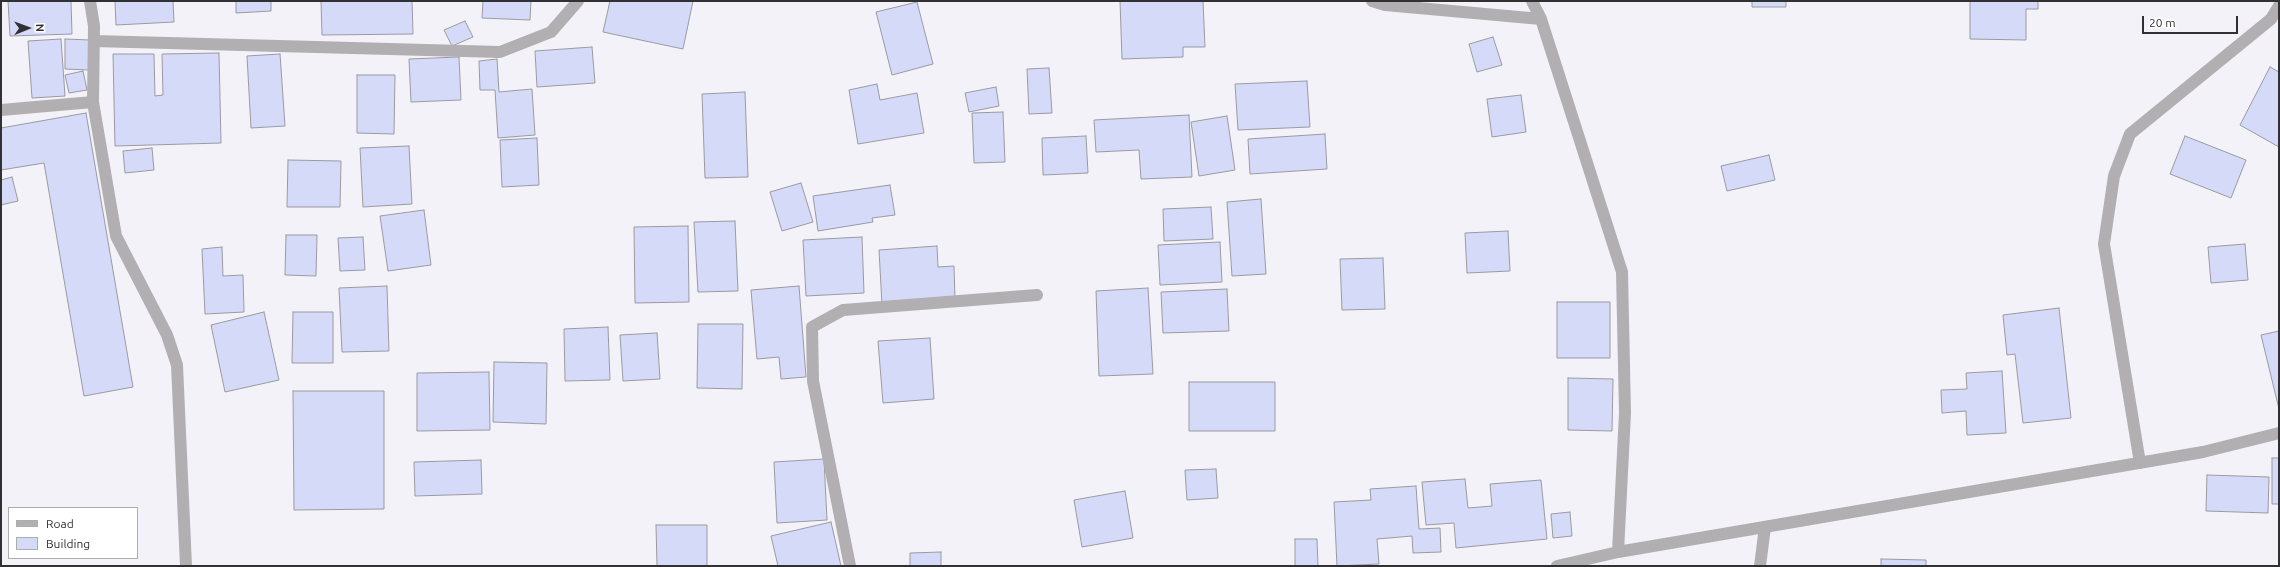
<!DOCTYPE html>
<html>
<head>
<meta charset="utf-8">
<style>
  body { margin:0 }
  #map { position:relative; width:2280px; height:567px; overflow:hidden; background:#f4f2f9; font-family:Ubuntu,sans-serif }
  canvas { display:block }
  .frame { position:absolute; inset:0; border:2px solid #313133; pointer-events:none }
  .legend { position:absolute; left:8px; top:507px; width:130px; height:52px; box-sizing:border-box; background:#fff; border:1px solid #adadad; margin:0; padding:5px 7px; list-style:none; font-size:12px; color:#313133 }
  .legend li { display:flex; align-items:center; gap:8px; height:20px }
  .legend b { width:20px; border:1px solid #adadad }
  .north { position:absolute; left:8px; top:8px; width:40px; height:40px; -webkit-text-stroke:3px #fff; paint-order:stroke; rotate:89deg; font-size:11px; font-weight:700; line-height:16px; text-align:center; color:#313133 }
  .north::after { content:''; display:block; margin:auto; width:14px; height:18px; background:#313133; clip-path:polygon(50% 0,100% 100%,50% 72%,0 100%) }
  .scale { position:absolute; left:2142px; top:16px; width:96px; height:18px; box-sizing:border-box; border:2px solid #313133; border-top:0; padding-left:5px; font-size:12px; line-height:14px; white-space:nowrap; color:#313133; -webkit-text-stroke:3px #fff; paint-order:stroke }
</style>
</head>
<body>
<div id="map">
<canvas width="2280" height="567"></canvas>
<div class="frame"></div>
<ul class="legend">
<li><b style="height:5px;background:#b1afb2"></b>Road</li>
<li><b style="height:11px;background:#d5daf9"></b>Building</li>
</ul>
<div class="north">N</div>
<div class="scale">20 m</div>
</div>
<script>
const ctx = document.querySelector('canvas').getContext('2d');
ctx.lineJoin = 'round';
function paint(path, color) {
  ctx.fillStyle = color;
  ctx.fill(path, 'evenodd');
}
function poly(rows) {
  const path = new Path2D();
  for (const r of rows) {
    path.moveTo(r[0], r[1]);
    for (let i = 2; i < r.length; i += 2) path.lineTo(r[i], r[i + 1]);
  }
  return path;
}
function trace(path, color, width, dash) {
  ctx.strokeStyle = color;
  ctx.lineWidth = width;
  ctx.lineCap = dash ? 'butt' : 'round';
  ctx.setLineDash(dash || []);
  ctx.stroke(path);
}
const building = poly([
  [8,1,71,1,72,34,10,36,8,1],
  [115,1,173,1,174,22,116,25,115,1],
  [236,1,271,1,271,11,236,13,236,1],
  [321,1,412,1,413,34,322,35,321,1],
  [483,1,531,1,530,20,482,18,483,1],
  [610,1,693,1,683,49,603,32,610,1],
  [1120,1,1203,1,1205,47,1183,47,1183,57,1122,59,1120,1],
  [1752,1,1786,1,1786,7,1752,7,1752,1],
  [1970,1,2038,1,2038,9,2026,9,2026,40,1970,39,1970,1],
  [917,2,933,64,892,75,876,12,917,2],
  [465,21,473,37,452,46,444,30,465,21],
  [1493,37,1502,65,1477,72,1469,44,1493,37],
  [61,39,65,96,32,98,28,41,61,39],
  [65,39,90,40,89,70,65,69,65,39],
  [592,47,595,83,537,87,535,51,592,47],
  [219,53,221,143,115,146,113,54,154,54,155,96,163,95,162,54,219,53],
  [280,54,285,126,251,128,247,56,280,54],
  [459,57,461,100,411,102,409,59,459,57],
  [497,59,499,92,532,89,535,135,498,138,495,90,480,90,479,61,497,59],
  [2270,67,2279,72,2279,147,2240,125,2270,67],
  [1049,68,1052,113,1029,114,1027,69,1049,68],
  [83,71,87,90,69,93,65,75,83,71],
  [357,75,395,75,394,134,357,133,357,75],
  [1307,81,1310,127,1238,130,1235,84,1307,81],
  [877,84,880,100,917,93,924,133,858,144,849,90,877,84],
  [996,87,999,106,969,112,965,93,996,87],
  [745,92,748,177,705,178,702,94,745,92],
  [1521,95,1526,132,1492,137,1487,99,1521,95],
  [1003,112,1005,162,974,163,972,113,1003,112],
  [86,113,133,387,84,396,44,163,1,170,1,128,86,113],
  [1189,115,1192,177,1141,179,1139,150,1096,152,1094,120,1189,115],
  [1227,116,1235,170,1199,176,1191,122,1227,116],
  [1325,134,1327,169,1250,174,1248,139,1325,134],
  [1086,136,1088,173,1043,175,1042,138,1086,136],
  [2185,136,2246,160,2231,198,2170,174,2185,136],
  [537,138,539,185,502,187,500,140,537,138],
  [409,146,412,204,363,207,360,148,409,146],
  [152,148,154,170,125,173,123,151,152,148],
  [1769,155,1775,180,1727,191,1721,166,1769,155],
  [288,160,341,161,340,207,287,207,288,160],
  [12,177,18,201,1,205,1,180,12,177],
  [801,183,813,222,782,231,770,192,801,183],
  [890,185,895,215,872,218,873,222,818,231,813,196,890,185],
  [1261,199,1266,274,1232,276,1227,202,1261,199],
  [1211,207,1213,239,1164,241,1163,209,1211,207],
  [424,210,431,265,388,271,380,216,424,210],
  [735,221,738,291,698,292,694,222,735,221],
  [688,226,689,302,635,303,634,227,688,226],
  [1508,231,1510,271,1467,273,1465,233,1508,231],
  [286,235,317,235,316,276,285,275,286,235],
  [363,237,365,270,340,271,338,238,363,237],
  [862,237,864,293,806,296,803,240,862,237],
  [1220,242,1222,282,1160,285,1158,245,1220,242],
  [2245,244,2248,280,2211,283,2208,247,2245,244],
  [937,246,938,267,954,266,955,300,882,305,879,250,937,246],
  [222,247,223,276,243,275,244,312,205,314,202,249,222,247],
  [1383,258,1385,309,1342,310,1340,259,1383,258],
  [387,286,389,351,342,352,339,288,387,286],
  [799,286,806,377,781,379,779,357,757,359,751,290,799,286],
  [1148,288,1153,374,1099,376,1096,291,1148,288],
  [1227,289,1229,331,1163,333,1161,292,1227,289],
  [1557,302,1610,302,1610,358,1557,358,1557,302],
  [2059,308,2071,418,2023,423,2015,354,2007,355,2003,315,2059,308],
  [264,312,279,380,225,392,211,325,264,312],
  [293,312,333,312,333,363,292,363,293,312],
  [698,324,743,324,742,389,697,388,698,324],
  [608,327,610,380,565,381,564,329,608,327],
  [2279,331,2279,409,2261,335,2279,331],
  [657,333,660,379,623,381,620,335,657,333],
  [930,338,934,399,883,403,878,341,930,338],
  [494,362,547,363,546,424,493,422,494,362],
  [2002,371,2006,433,1967,435,1966,411,1942,413,1941,390,1967,389,1966,373,2002,371],
  [489,372,490,430,417,431,417,373,489,372],
  [1568,378,1613,379,1612,431,1568,430,1568,378],
  [1189,382,1275,382,1275,431,1189,431,1189,382],
  [293,391,384,391,384,509,294,510,293,391],
  [2272,458,2279,458,2279,504,2272,504,2272,458],
  [824,459,827,520,777,523,774,462,824,459],
  [481,460,482,494,415,496,414,462,481,460],
  [1216,469,1218,498,1187,500,1185,470,1216,469],
  [2207,475,2269,477,2268,513,2206,511,2207,475],
  [1465,479,1468,508,1492,506,1490,484,1541,480,1547,539,1456,548,1454,523,1426,525,1422,482,1465,479],
  [1416,486,1419,529,1440,528,1441,552,1413,553,1412,536,1377,539,1379,564,1337,566,1334,502,1371,500,1370,489,1416,486],
  [1125,491,1133,538,1082,547,1074,500,1125,491],
  [1570,512,1572,536,1553,538,1551,514,1570,512],
  [831,522,841,566,778,566,771,536,831,522],
  [656,525,707,525,707,566,657,566,656,525],
  [1295,539,1317,539,1318,566,1295,566,1295,539],
  [941,552,941,566,910,566,910,553,941,552],
  [1881,559,1926,560,1926,566,1881,566,1881,559]
]);
paint(building, '#d5daf9');
trace(building, '#999aa1', 1);
trace(poly([
  [90,1,94,26,93,102,116,236,167,335,177,365,186,566],
  [1372,1,1385,5,1541,19,1622,272,1625,413,1618,552,1557,566],
  [1532,1,1541,19],
  [94,41,500,52,551,32,578,1],
  [1,110,93,102],
  [2140,463,2104,244,2114,176,2130,134,2271,19,2279,6],
  [1618,552,2203,452,2279,433],
  [850,566,813,381,812,327,843,310,1037,295],
  [1760,566,1765,527]
]), '#b1afb2', 12);
</script>
</body>
</html>
